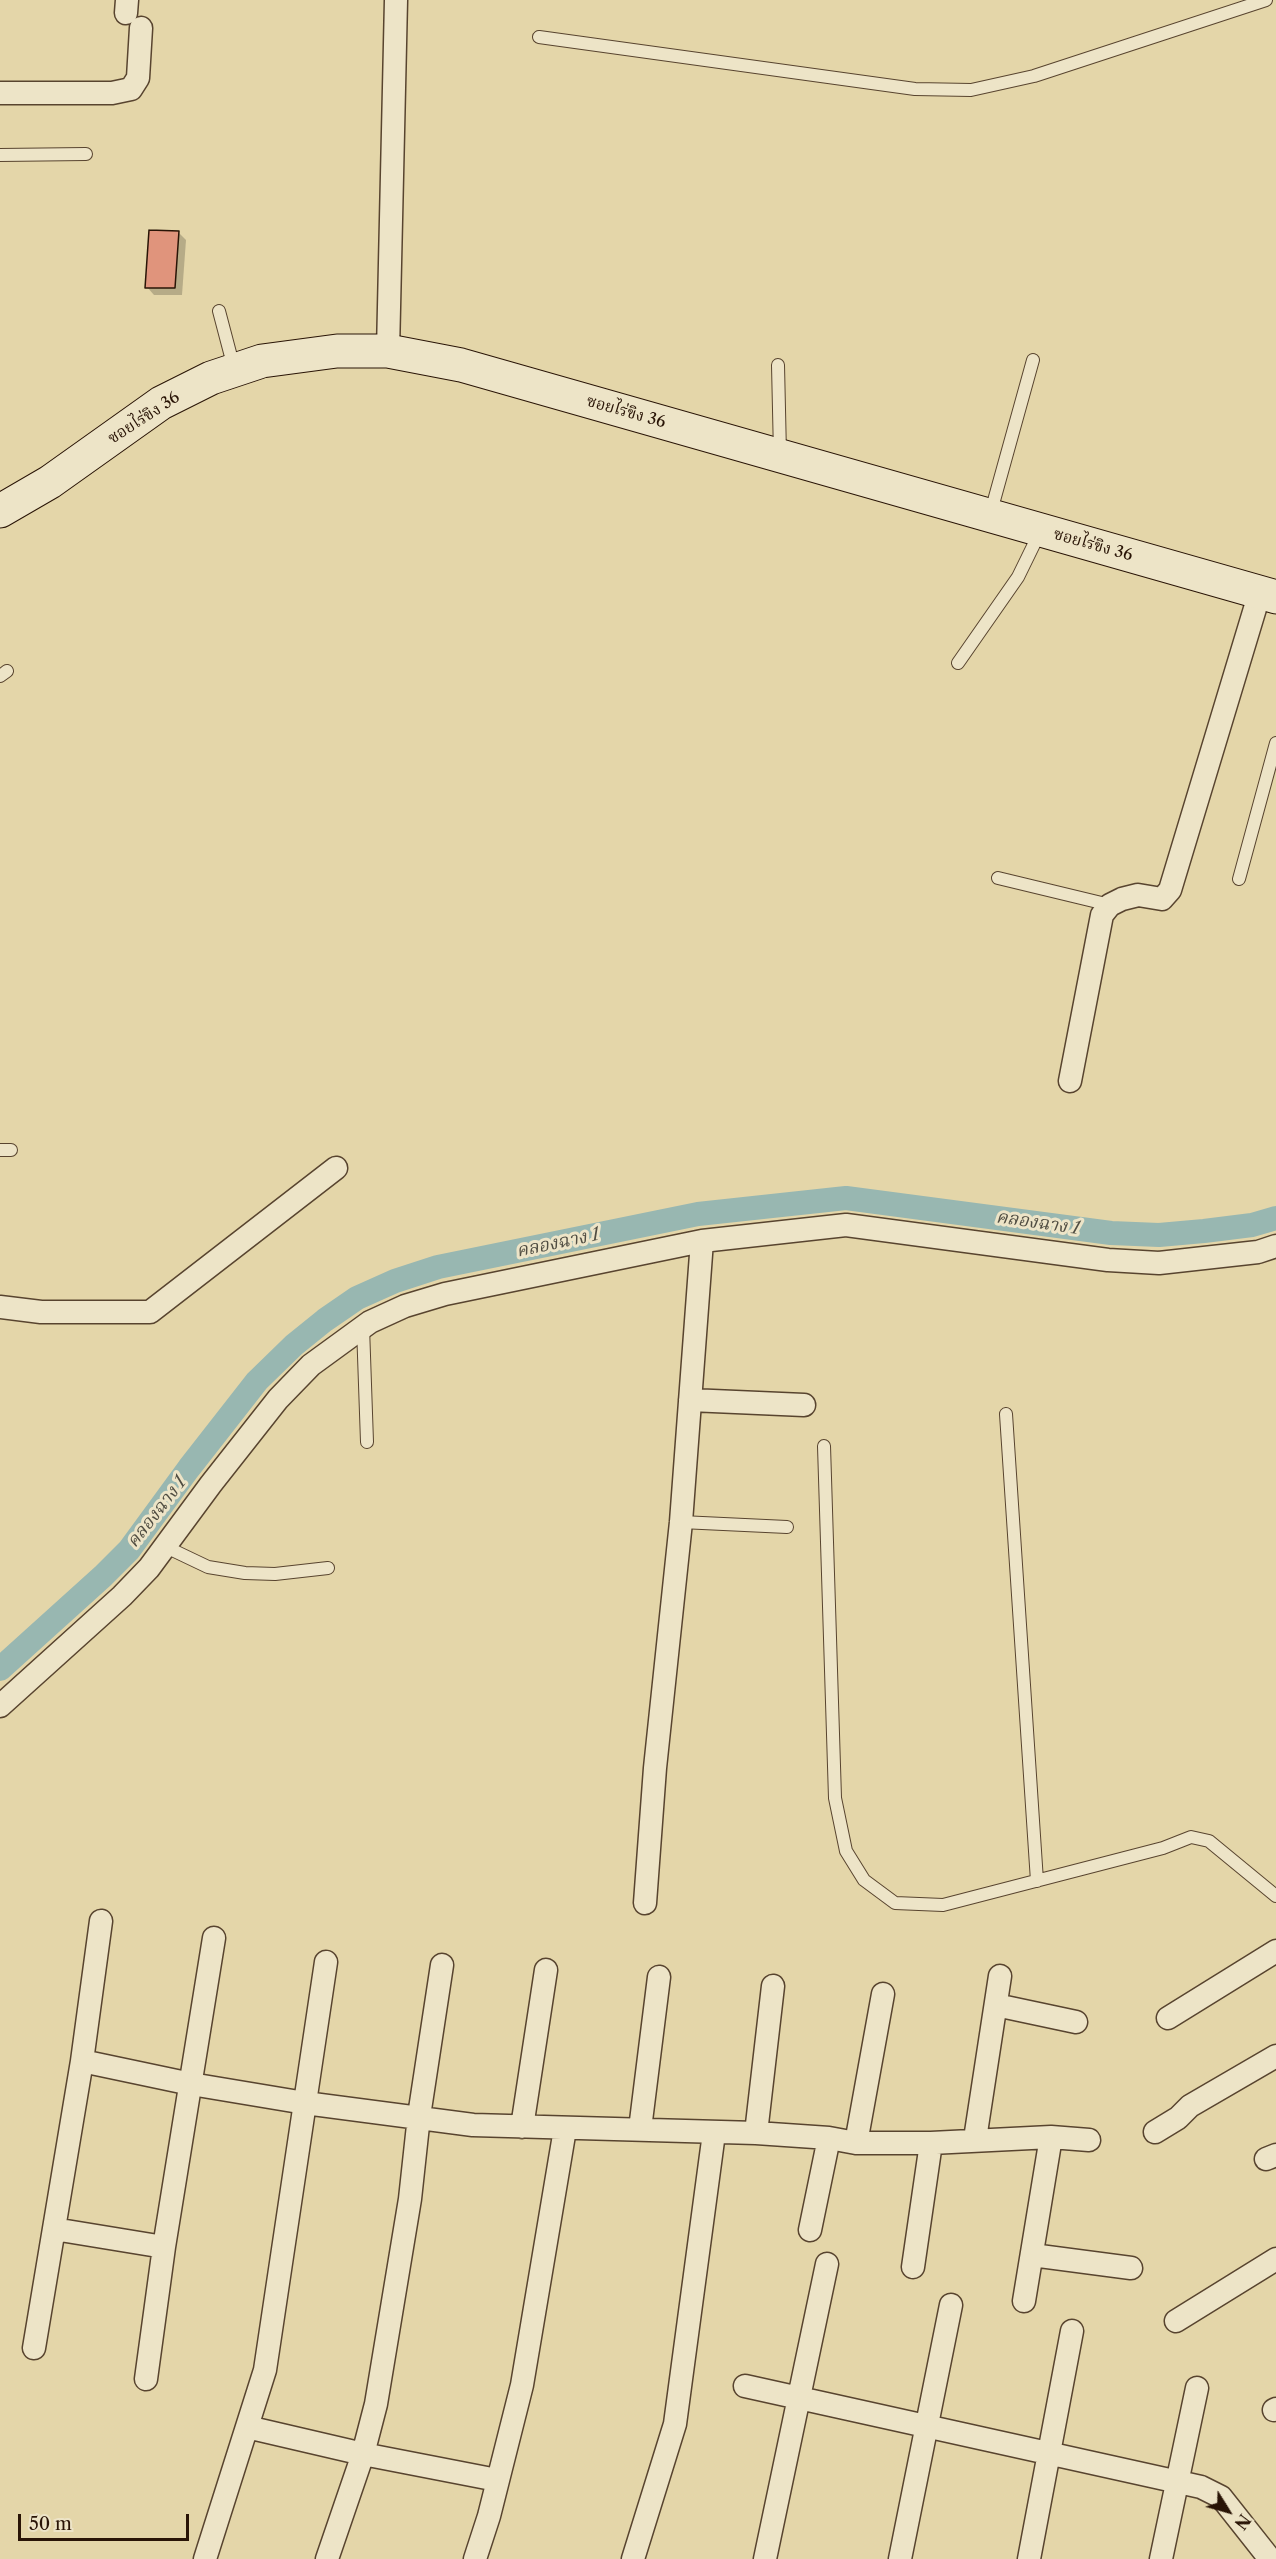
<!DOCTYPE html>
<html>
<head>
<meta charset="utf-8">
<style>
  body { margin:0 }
  #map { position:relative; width:1276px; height:2559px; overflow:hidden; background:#e4d6a9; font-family:"Libre Caslon Text",serif }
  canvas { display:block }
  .north { position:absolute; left:1198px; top:2481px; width:60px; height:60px; -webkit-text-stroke:4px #ede4c7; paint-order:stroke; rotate:127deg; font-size:16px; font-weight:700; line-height:24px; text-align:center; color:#291406 }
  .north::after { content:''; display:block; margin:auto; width:21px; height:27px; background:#291406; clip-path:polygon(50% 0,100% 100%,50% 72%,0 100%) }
  .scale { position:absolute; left:18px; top:2514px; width:171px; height:27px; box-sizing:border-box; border:3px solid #291406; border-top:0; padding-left:8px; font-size:18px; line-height:21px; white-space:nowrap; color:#291406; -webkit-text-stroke:4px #ede4c7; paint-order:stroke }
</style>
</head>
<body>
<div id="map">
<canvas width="1276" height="2559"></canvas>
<div class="north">N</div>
<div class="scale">50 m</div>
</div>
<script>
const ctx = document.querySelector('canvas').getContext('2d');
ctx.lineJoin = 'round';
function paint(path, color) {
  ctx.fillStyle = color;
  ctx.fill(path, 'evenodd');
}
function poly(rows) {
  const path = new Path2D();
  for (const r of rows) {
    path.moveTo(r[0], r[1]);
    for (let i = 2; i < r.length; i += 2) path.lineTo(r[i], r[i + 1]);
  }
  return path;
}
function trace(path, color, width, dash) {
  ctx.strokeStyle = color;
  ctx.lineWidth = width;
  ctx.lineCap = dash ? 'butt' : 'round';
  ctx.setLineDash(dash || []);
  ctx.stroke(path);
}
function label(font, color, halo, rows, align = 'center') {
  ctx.font = font + ' "Libre Caslon Text","Noto Serif Thai",serif';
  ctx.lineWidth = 6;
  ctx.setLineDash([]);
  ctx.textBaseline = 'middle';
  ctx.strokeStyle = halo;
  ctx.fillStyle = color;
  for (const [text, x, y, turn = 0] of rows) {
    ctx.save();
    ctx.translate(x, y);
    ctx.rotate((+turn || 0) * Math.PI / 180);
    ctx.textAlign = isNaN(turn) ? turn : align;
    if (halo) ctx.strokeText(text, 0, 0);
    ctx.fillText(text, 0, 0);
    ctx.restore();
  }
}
paint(poly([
  [178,232,186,240,182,295,154,295,147,287]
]), '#0003');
trace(poly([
  [0,1669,103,1576,129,1550,189,1468,257,1381,294,1345,325,1320,357,1298,395,1281,438,1267,698,1214,846,1198,1111,1233,1159,1235,1204,1231,1252,1225,1276,1218]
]), '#98b7b1', 24);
const building = poly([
  [149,230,179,231,175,288,145,288,149,230]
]);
paint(building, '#e0947c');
trace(building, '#291406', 1.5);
const lane = poly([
  [539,37,915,89,971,90,1034,76,1266,0],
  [0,155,86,154],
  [219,311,234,368],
  [778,365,780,454],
  [990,515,1033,360],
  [958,663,1018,577,1040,532],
  [0,676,7,671],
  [998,878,1110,905],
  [1239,879,1276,743],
  [0,1150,11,1150],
  [363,1327,367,1442],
  [1006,1414,1037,1881],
  [824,1446,835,1798,846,1851,864,1880,895,1903,943,1905,1163,1848,1191,1837,1209,1841,1276,1896],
  [681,1522,787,1527],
  [166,1547,208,1567,245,1573,275,1574,328,1568]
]);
const street = poly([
  [126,13,127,0],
  [0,93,112,93,131,89,138,78,141,28],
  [388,351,396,0],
  [1070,1081,1102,915,1110,905,1122,899,1138,895,1162,899,1170,890,1260,592],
  [0,1307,41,1312,150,1312,336,1168],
  [690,1400,804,1405],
  [0,1706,122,1596,149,1568,211,1484,278,1399,311,1365,370,1322,405,1306,445,1294,702,1241,846,1225,1108,1260,1159,1263,1258,1252,1276,1246],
  [645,1903,655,1768,681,1522,702,1241],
  [101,1921,82,2061,191,2084,305,2103,473,2125,756,2133,829,2138,856,2143,931,2143,1051,2137,1089,2140],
  [996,2005,1076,2022],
  [1168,2018,1276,1951],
  [522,2127,546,1970],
  [640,2129,659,1977],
  [1155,2132,1178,2118,1190,2106,1276,2056],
  [756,2133,773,1986],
  [975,2139,1000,1976],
  [856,2143,883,1994],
  [1266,2159,1276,2155],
  [54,2229,164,2247],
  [810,2230,829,2138],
  [1032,2255,1131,2268],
  [913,2267,931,2143],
  [1024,2301,1051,2137],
  [1176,2321,1276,2259],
  [34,2348,82,2061],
  [146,2379,164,2247,214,1938],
  [745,2386,1201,2487,1221,2497,1270,2559],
  [1274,2410,1276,2409],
  [247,2427,363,2454,497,2480],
  [205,2559,265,2370,326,1962],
  [327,2559,363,2454,376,2404,410,2199,419,2116,442,1965],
  [475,2559,489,2516,522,2385,565,2129],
  [633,2559,675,2424,714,2133],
  [765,2559,827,2264],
  [900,2559,951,2305],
  [1029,2559,1072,2331],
  [1161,2559,1197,2388]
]);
const secondary = poly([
  [0,511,50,482,161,403,211,378,262,361,337,351,388,351,461,365,1276,597]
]);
trace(lane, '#58442f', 14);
trace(street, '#58442f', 25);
trace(secondary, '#291406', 35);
trace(lane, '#ede4c7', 12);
trace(street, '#ede4c7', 22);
trace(secondary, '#ede4c7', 33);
label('16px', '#291406', '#ede4c7', [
  ["ซอยไร่ขิง 36",626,412,16],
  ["ซอยไร่ขิง 36",144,418,-33],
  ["ซอยไร่ขิง 36",1093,545,16]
]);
label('italic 18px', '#504d42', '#ede4c7', [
  ["คลองฉาง 1",1038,1223,8],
  ["คลองฉาง 1",558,1243,-12],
  ["คลองฉาง 1",157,1512,-52]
]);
</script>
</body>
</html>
